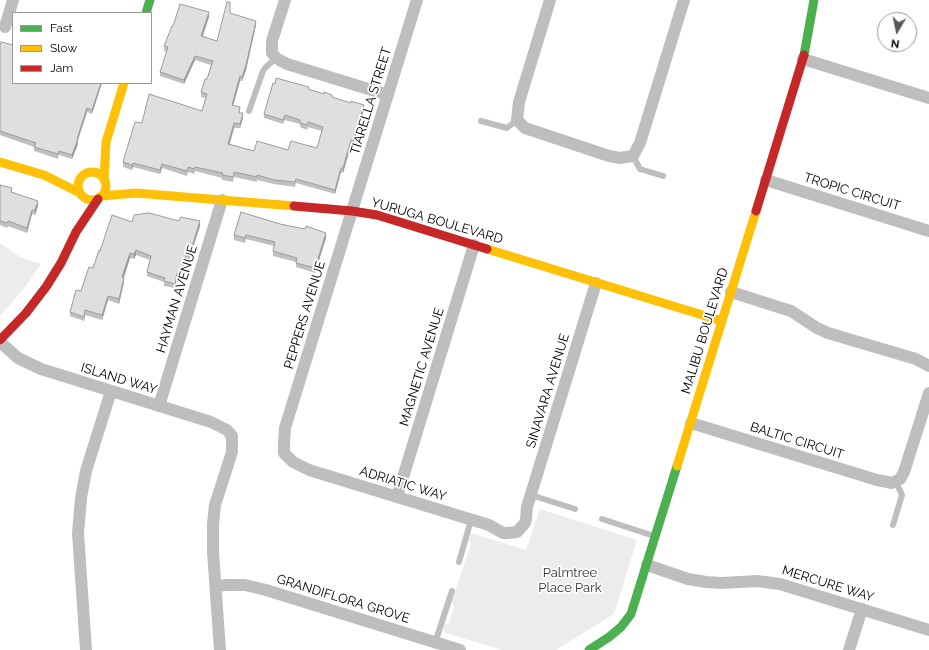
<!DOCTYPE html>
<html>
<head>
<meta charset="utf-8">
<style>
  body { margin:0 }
  #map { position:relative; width:929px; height:650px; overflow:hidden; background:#fff; font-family:Raleway,sans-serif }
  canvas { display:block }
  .legend { position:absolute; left:12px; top:12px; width:140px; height:72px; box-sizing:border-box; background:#fff; border:1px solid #999; margin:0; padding:5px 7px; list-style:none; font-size:12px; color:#000 }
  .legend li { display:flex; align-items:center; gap:8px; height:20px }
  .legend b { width:20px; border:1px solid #999 }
  .north { position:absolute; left:877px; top:12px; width:40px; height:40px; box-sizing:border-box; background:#fff; border:1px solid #999; border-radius:50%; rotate:189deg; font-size:11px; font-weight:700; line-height:16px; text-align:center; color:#000 }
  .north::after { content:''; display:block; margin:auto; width:14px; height:18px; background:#595959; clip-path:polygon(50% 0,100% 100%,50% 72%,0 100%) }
</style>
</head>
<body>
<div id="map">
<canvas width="929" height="650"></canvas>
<ul class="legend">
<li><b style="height:5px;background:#4caf50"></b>Fast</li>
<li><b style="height:5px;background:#ffc107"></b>Slow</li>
<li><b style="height:5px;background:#c62828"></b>Jam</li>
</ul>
<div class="north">N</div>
</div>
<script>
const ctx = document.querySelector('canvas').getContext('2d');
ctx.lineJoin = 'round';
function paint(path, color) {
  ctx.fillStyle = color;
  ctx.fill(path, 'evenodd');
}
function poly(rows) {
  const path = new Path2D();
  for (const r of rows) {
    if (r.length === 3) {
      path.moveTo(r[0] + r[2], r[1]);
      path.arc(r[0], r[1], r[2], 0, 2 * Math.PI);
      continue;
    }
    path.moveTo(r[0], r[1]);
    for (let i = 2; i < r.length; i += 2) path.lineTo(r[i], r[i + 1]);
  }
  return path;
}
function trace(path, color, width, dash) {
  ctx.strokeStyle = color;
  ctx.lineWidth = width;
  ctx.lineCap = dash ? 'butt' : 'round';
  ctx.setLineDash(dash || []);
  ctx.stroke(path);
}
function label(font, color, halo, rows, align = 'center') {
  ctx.font = font + ' Raleway,sans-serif';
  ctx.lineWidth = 3.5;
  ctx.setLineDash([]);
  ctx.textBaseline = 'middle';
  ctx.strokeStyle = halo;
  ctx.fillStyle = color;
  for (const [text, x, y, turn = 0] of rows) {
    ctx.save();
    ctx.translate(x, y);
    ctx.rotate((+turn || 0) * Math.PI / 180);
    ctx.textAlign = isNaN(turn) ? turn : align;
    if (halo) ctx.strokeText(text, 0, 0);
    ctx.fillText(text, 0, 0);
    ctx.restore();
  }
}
paint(poly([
  [0,243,20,257,41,264,25,287,0,316],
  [540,509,637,540,614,614,556,650,502,650,443,632,444,625,449,623,454,607,452,601,471,544,469,540,471,533,526,550]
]), '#ececec');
trace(poly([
  [249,111,263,71,266,67,276,58],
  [481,121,507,128,517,120],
  [633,156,640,169,663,176],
  [531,495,575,509],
  [602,519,654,536],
  [893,525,902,495,896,482],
  [459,562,471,520],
  [435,643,452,591]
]), '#bebebe', 6);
trace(poly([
  [285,0,272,41,272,53,276,58,287,64,388,95],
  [417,0,285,428,284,444,284,453,293,462,309,470,489,525,503,533,508,533,517,532,525,523,526,519,527,507,596,283],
  [550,0,519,102,517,120,525,128,609,156,620,158,633,156,640,143,684,0],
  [5,27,13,0],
  [803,59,929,98],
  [766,180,929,231],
  [731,292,791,311,817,328,828,333,916,359,929,366],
  [0,342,18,358,41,369,211,422,227,430,232,436,232,452,215,505,213,524,213,552,220,650],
  [159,406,222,200],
  [691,423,877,480,892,483,900,479,904,472,929,393],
  [397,497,474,245],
  [647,565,688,579,706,582,722,583,757,581,780,584,929,630],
  [216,586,227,585,245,585,266,590,460,650],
  [86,650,78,533,81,498,86,471,111,391],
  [849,650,862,609]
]), '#bebebe', 12);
trace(poly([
  [146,13,150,0],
  [804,55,814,0],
  [589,650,609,637,621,627,631,614,677,466]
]), '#4caf50', 9);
trace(poly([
  [0,162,44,175,80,193],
  [92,186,14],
  [104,180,106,142,124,83],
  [101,196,136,193,294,206],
  [487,249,722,321],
  [677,466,756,211]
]), '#ffc107', 9);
trace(poly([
  [294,206,352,211,377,215,487,249],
  [756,211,804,55],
  [0,340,26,313,46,287,61,263,76,232,98,199]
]), '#c62828', 9);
paint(poly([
  [230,13,256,25,246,70,242,81,240,81,233,105,243,118,240,128,234,128,230,144,254,151,317,148,322,131,308,127,307,130,300,127,300,124,285,120,283,124,264,118,264,114,309,89,332,97,364,110,353,145,351,145,343,173,341,172,335,194,296,183,295,187,274,184,257,180,257,182,234,177,233,182,222,180,222,178,195,171,194,174,188,172,187,176,162,168,160,174,133,167,132,170,123,167,123,162,142,123,202,111,205,98,201,97,201,92,207,79,211,65,195,60,184,84,160,76,160,72,167,52,164,51,164,46,173,26,209,17,203,36,217,41],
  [0,46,102,83,92,114,87,112,78,139,78,144,72,159,59,155,58,159,34,151,34,147,0,135],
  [0,185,12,192,38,206,35,215,32,214,27,233,8,226,7,228,0,225],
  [241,212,326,238,315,273,296,267,296,262,273,256,273,251,274,246,246,239,245,243,234,240,234,235],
  [132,222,200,226,189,260,186,259,181,279,177,278,175,288,164,286,164,282,147,276,147,272,150,260,136,255,134,259,130,258,124,278,124,282,119,304,108,300,102,320,85,315,84,321,70,316,70,312,81,291,100,251]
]), '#c0c0c0');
paint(poly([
  [209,12,209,17,201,40,201,36],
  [256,21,256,25,246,70,242,81,242,77],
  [195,56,195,60,184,84,184,80],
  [240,76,240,81,232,110,232,105],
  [101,83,102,83,92,114,92,110],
  [364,105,364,110,353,145,353,141],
  [87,108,87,112,77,143,78,139,78,144,72,159,72,155],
  [243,113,243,118,240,128,240,124],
  [234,123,234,128,228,148,228,144],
  [351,140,351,145,343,173,343,168],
  [133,163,133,167,132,170,132,165],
  [162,164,162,168,160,174,160,170],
  [341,168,341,172,335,194,335,190],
  [38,201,38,206,35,215,35,210],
  [32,210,32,214,27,233,27,228],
  [200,221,200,226,189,260,189,256],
  [326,233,326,238,315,273,315,268],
  [136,250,136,255,134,259,134,254],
  [130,253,130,258,122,282,122,277],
  [186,255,186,259,181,279,181,274],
  [177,273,177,278,175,288,175,284],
  [124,278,124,282,119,304,119,299],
  [108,296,108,300,102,320,102,315],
  [85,310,85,315,84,321,84,317]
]), '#9c9c9c');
const building = poly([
  [227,2,230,2,230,13,256,21,246,65,242,77,240,76,232,105,240,107,239,113,243,113,240,124,234,123,228,144,254,151,257,141,288,150,291,141,317,148,323,127,308,122,307,125,300,123,300,120,285,115,283,120,264,114,273,83,275,84,276,78,309,87,308,89,324,94,324,92,332,95,332,97,335,98,351,103,351,101,364,105,353,141,351,140,343,168,341,168,335,190,296,179,295,182,274,180,257,175,257,177,234,172,233,177,222,175,223,173,195,167,194,169,188,167,187,171,162,164,160,170,133,163,132,165,123,162,135,122,142,123,149,94,202,111,207,94,201,92,205,79,207,79,213,61,195,56,184,80,160,72,168,47,164,46,172,26,173,26,180,4,209,12,201,36,217,41,227,2],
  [1,42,13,45,13,83,101,83,92,110,87,108,77,139,78,139,72,155,59,151,58,154,34,147,36,143,0,131,0,46,1,42],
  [0,185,12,188,11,192,38,201,35,210,32,210,27,228,8,221,7,223,0,221,0,185],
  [241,212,280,224,305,229,306,226,326,233,315,268,296,263,297,258,273,251,275,242,246,235,245,238,234,235,241,212],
  [149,213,179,221,181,217,200,221,189,256,186,255,181,274,177,273,175,284,164,281,165,278,147,272,151,256,136,250,134,254,130,253,122,277,124,278,119,299,108,296,102,315,85,310,84,317,70,312,76,290,81,291,89,267,93,268,99,250,100,251,112,215,132,222,134,215,149,213]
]);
paint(building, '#dfdfdf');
trace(building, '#9c9c9c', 1);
label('13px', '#000', '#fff', [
  ["TIARELLA STREET",371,101,-73],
  ["TROPIC CIRCUIT",852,192,17],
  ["YURUGA BOULEVARD",437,221,16],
  ["HAYMAN AVENUE",177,299,-73],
  ["PEPPERS AVENUE",305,315,-73],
  ["MALIBU BOULEVARD",705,331,-73],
  ["MAGNETIC AVENUE",422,367,-73],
  ["ISLAND WAY",119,379,17],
  ["SINAVARA AVENUE",548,391,-73],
  ["BALTIC CIRCUIT",797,441,17],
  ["ADRIATIC WAY",403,484,17],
  ["MERCURE WAY",828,584,17],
  ["GRANDIFLORA GROVE",343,599,17]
]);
label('13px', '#333', '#fff', [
  ["Palmtree",570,573],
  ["Place Park",570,588]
]);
</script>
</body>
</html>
